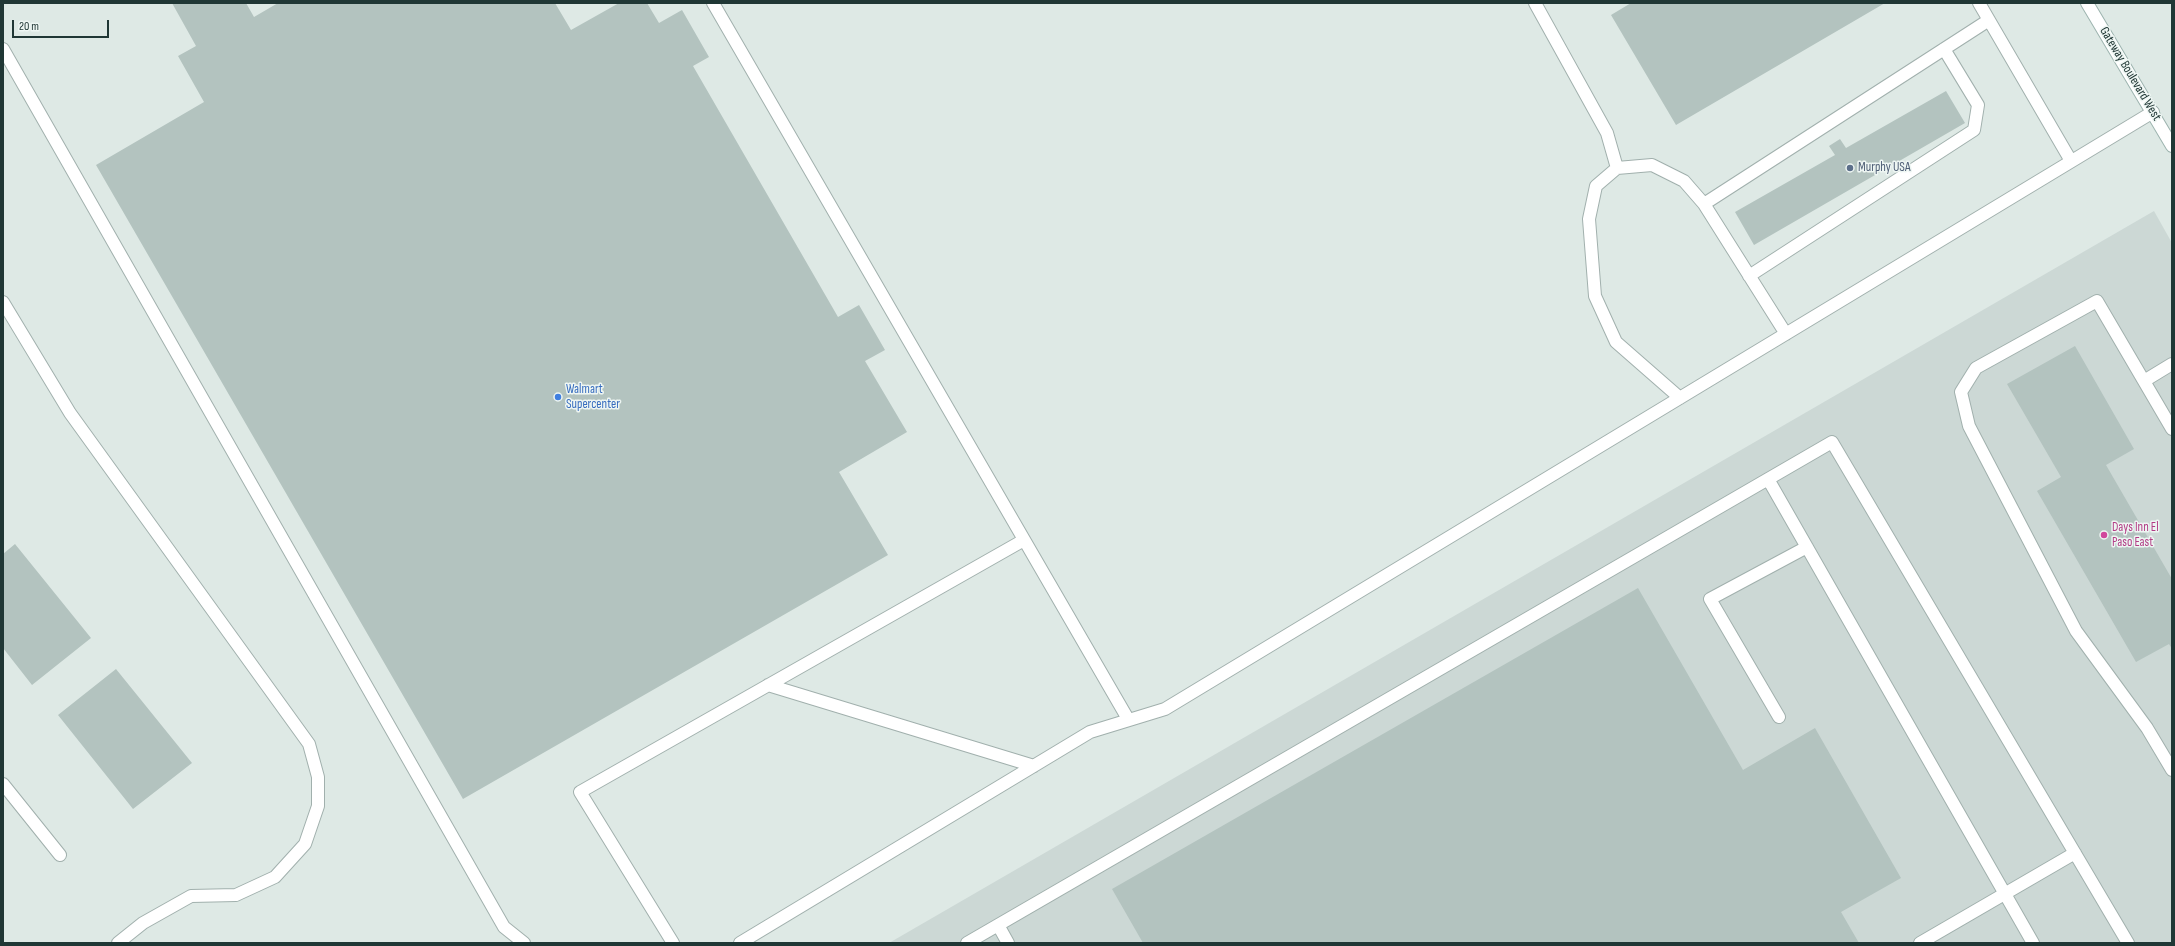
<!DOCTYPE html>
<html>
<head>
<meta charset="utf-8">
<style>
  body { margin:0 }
  #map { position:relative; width:2175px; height:946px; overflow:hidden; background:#dee9e5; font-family:"Sofia Sans Condensed",sans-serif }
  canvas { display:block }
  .frame { position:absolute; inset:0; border:4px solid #203735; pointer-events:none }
  .scale { position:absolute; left:12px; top:20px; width:97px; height:18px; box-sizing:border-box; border:2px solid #203735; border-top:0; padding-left:5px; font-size:12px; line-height:14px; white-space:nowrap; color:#203735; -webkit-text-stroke:3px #eef6f3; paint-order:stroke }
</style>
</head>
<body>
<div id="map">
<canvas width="2175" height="946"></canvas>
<div class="frame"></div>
<div class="scale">20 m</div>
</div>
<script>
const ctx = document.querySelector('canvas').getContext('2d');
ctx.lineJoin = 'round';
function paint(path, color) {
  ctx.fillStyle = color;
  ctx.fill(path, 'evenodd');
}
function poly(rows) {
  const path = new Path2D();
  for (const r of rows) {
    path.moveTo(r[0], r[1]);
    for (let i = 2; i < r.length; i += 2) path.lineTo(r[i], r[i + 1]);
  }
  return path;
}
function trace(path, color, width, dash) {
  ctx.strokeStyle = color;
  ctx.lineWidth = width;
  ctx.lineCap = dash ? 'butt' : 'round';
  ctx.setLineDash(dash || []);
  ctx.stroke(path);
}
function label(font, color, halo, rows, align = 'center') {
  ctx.font = font + ' "Sofia Sans Condensed",sans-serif';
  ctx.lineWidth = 3;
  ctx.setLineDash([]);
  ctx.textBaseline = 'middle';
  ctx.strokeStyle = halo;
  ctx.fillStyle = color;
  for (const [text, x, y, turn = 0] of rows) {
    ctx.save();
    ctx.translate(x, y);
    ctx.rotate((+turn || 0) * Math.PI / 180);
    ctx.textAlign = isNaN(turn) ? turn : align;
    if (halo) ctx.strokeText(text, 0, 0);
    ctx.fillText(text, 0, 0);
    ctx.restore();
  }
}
paint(poly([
  [2154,211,2172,243,2172,943,889,943]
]), '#ccd8d5');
paint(poly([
  [172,3,246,3,254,17,278,3,555,3,571,30,619,3,647,3,659,23,682,10,709,57,693,66,838,317,859,305,885,350,865,361,907,432,839,472,888,555,463,799,96,165,204,102,178,56,196,46],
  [1631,3,1885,3,1676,125,1611,15],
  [1946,91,1965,123,1754,245,1735,212,1835,155,1829,146,1840,139,1846,148],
  [2075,346,2134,449,2106,465,2172,579,2172,649,2169,644,2136,662,2037,491,2061,477,2007,384],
  [15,544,91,638,32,685,3,648,3,554],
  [1638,588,1743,770,1815,728,1901,878,1841,912,1859,943,1143,943,1112,889],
  [116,669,192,763,133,809,58,715]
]), '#b3c3bf');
const lane = poly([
  [713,3,1128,719],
  [1535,3,1607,133,1617,168],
  [1979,3,2071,161],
  [3,49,504,927,524,943],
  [1704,204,1989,20],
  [1749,276,1974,130,1978,105,1944,49],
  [3,302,70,413,309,744,318,777,318,806,305,844,275,877,236,895,191,896,143,923,118,943],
  [2144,381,2172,364],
  [1680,398,1616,342,1595,296,1589,219,1596,186,1617,168,1652,165,1684,181,1704,204,1786,334],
  [2172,429,2097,301,1976,368,1961,392,1969,426,2076,631,2147,728,2172,770],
  [1768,479,2033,943],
  [768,685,1034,766],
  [1779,717,1710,599,1807,547],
  [3,784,60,855],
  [998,925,1008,943],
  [673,943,580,792,1024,540],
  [740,943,1090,732,1165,709,2153,112],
  [967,943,1832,442,2128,943],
  [1920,943,2075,853]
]);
const secondary = poly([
  [2087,3,2172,146]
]);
trace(lane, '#a1b0ad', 14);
trace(secondary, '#9db4af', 14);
trace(lane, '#fff', 12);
trace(secondary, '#fff', 12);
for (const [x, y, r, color] of [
  [1850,168,4,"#5c6f8a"],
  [558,397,4,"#3f7fe0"],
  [2104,535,4,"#d1479c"]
]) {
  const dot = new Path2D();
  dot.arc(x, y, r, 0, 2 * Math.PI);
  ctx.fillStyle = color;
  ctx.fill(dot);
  trace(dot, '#eef6f3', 1.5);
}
label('13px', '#203735', '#eef6f3', [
  ["Gateway Boulevard West",2130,74,59]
]);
label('13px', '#4e5e75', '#eef6f3', [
  ["Murphy USA",1858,168]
], 'left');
label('13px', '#366cbe', '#eef6f3', [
  ["Walmart",566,390],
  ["Supercenter",566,405]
], 'left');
label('13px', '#b23c85', '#eef6f3', [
  ["Days Inn El",2112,528],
  ["Paso East",2112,543]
], 'left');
</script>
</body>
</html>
